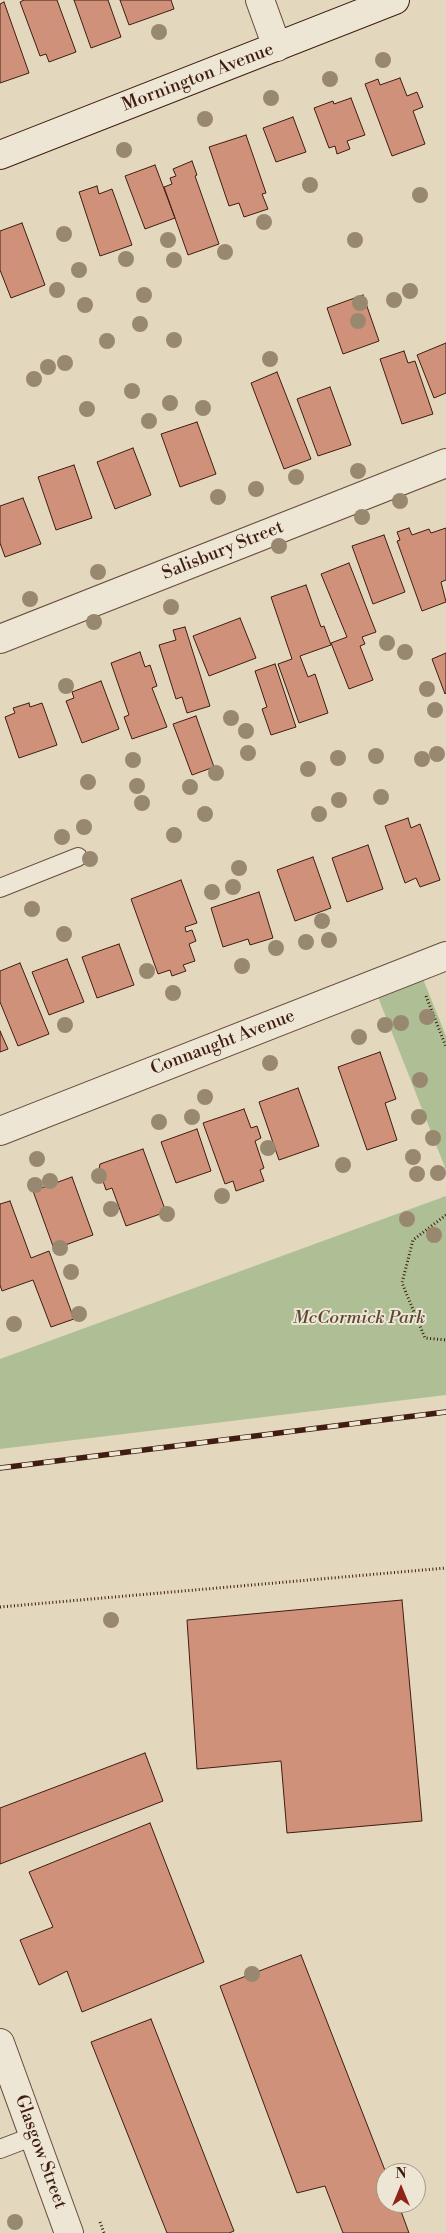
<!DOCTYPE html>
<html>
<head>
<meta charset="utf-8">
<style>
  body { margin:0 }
  #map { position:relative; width:446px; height:2233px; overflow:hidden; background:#e3d8be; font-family:"Libre Bodoni",serif }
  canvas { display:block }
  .north { position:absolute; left:376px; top:2163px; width:50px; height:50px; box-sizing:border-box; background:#ede6d5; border:1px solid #a89686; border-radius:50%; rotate:0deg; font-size:14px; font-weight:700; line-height:20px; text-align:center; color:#401d10 }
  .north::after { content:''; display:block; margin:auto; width:18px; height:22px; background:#8f2418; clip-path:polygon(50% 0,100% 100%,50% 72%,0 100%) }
</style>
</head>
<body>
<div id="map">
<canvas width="446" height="2233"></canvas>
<div class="north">N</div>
</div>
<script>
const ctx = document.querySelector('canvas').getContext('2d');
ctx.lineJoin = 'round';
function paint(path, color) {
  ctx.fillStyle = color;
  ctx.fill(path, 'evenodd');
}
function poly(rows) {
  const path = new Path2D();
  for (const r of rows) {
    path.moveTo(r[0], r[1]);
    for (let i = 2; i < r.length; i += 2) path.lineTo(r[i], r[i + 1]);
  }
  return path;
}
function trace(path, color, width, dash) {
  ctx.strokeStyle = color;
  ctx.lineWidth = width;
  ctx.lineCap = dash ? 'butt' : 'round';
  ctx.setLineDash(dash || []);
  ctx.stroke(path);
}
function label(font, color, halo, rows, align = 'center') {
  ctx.font = font + ' "Libre Bodoni",serif';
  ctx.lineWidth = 4;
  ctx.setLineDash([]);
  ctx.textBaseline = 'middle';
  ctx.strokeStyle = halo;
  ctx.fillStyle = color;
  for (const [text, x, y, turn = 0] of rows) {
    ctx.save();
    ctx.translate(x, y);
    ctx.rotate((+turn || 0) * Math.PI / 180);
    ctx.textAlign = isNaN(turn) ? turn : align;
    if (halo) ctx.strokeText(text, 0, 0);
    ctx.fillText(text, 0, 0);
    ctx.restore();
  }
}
paint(poly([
  [423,979,446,1036,446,1170,378,997],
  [446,1196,446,1395,0,1449,0,1359]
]), '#afbf95');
const building = poly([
  [24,0,57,0,76,52,49,62,46,54,40,56,20,2,24,0],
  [74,0,108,0,121,37,91,48,74,0],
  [120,0,171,0,174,9,129,25,120,0],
  [4,2,29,73,0,83,0,4,4,2],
  [400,78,407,96,417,92,423,107,413,111,425,144,392,156,365,84,378,79,380,85,400,78],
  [351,98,365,135,347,141,350,149,337,154,335,146,329,148,314,108,333,101,334,104,351,98],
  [293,117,306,152,276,162,263,128,293,117],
  [246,135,266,193,262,194,268,209,244,217,239,203,229,206,209,147,246,135],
  [192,161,197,175,195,176,219,244,188,255,164,187,172,184,170,178,176,176,173,169,192,161],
  [155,165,175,218,145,229,125,176,155,165],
  [97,186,99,194,112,189,132,245,100,256,79,192,97,186],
  [22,223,45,285,11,298,0,270,0,231,22,223],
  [363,295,379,341,343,354,327,308,363,295],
  [446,343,446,393,434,398,417,355,446,343],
  [404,351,408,363,415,361,433,414,402,424,380,359,404,351],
  [277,372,311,459,284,469,251,383,277,372],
  [330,387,351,445,318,456,297,399,330,387],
  [197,422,216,474,180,487,161,434,197,422],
  [133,448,151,495,115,509,97,462,133,448],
  [74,465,92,518,56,530,38,477,74,465],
  [23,498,41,544,5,557,0,543,0,506,23,498],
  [409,528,412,535,429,529,431,533,446,528,446,580,441,582,446,602,422,611,397,541,400,540,397,532,409,528],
  [384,535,405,592,373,604,352,546,384,535],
  [349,563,376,632,362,637,365,644,360,646,373,680,349,689,331,643,347,637,321,574,349,563],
  [306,585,321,627,324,626,331,645,300,656,308,677,315,674,328,713,299,723,278,664,292,659,271,597,306,585],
  [240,618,256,658,209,676,193,636,240,618],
  [185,627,210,706,187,713,182,697,176,699,159,645,176,640,173,630,185,627],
  [140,652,145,667,150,665,157,686,152,688,167,727,132,739,124,717,129,715,111,663,140,652],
  [446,653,446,693,445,694,432,659,446,653],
  [275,664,296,727,271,735,262,709,267,707,255,671,275,664],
  [101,681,119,729,82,743,66,701,74,698,72,692,101,681],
  [29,703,30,707,42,703,57,745,19,758,5,717,15,713,13,708,29,703],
  [196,716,214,767,192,775,173,724,196,716],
  [408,818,411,828,420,824,440,880,420,887,416,878,405,883,385,826,408,818],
  [368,845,383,889,347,902,332,858,368,845],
  [313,857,331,908,295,921,277,870,313,857],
  [181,880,197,923,185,927,186,932,192,930,196,941,189,944,195,961,183,965,186,971,172,976,170,970,158,974,131,899,181,880],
  [259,892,273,938,250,945,248,939,223,947,211,908,259,892],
  [119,944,134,985,97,998,82,957,119,944],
  [67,959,84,1002,49,1015,32,972,67,959],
  [20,963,49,1034,18,1046,0,1002,0,971,20,963],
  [0,1031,8,1049,0,1052,0,1031],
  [380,1052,396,1099,385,1103,397,1140,367,1150,338,1067,380,1052],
  [298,1088,319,1146,279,1160,259,1102,298,1088],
  [244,1109,251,1128,257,1126,261,1138,255,1141,264,1168,260,1170,264,1181,236,1191,233,1181,225,1184,203,1123,244,1109],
  [197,1129,211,1171,176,1183,161,1142,197,1129],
  [143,1149,166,1212,126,1226,112,1188,106,1190,99,1169,100,1164,143,1149],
  [72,1177,93,1235,54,1249,33,1191,72,1177],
  [10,1201,31,1258,49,1251,74,1319,51,1327,33,1280,2,1291,0,1285,0,1204,10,1201],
  [402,1600,422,1821,287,1833,281,1761,197,1769,187,1620,402,1600],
  [145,1753,163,1801,0,1864,0,1808,145,1753],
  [150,1823,204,1962,82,2012,67,1971,39,1985,20,1940,53,1927,29,1872,150,1823],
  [301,1955,386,2173,386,2203,398,2203,409,2233,343,2233,325,2186,297,2193,220,1986,301,1955],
  [151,2019,234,2231,229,2233,167,2233,91,2042,151,2019]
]);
paint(building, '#d0917a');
trace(building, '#401d10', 1);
const lane = poly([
  [0,888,78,857],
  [0,2149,34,2136]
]);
const street = poly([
  [260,0,277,47],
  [0,639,446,463],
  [0,1131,446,956],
  [0,2043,69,2233]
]);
const secondary = poly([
  [0,155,395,0]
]);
trace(lane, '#694c3c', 20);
trace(street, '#694c3c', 30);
trace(secondary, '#401d10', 30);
trace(poly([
  [426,996,446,1047],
  [446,1215,413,1240,402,1283,425,1338,446,1340],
  [0,1607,446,1568],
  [100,2222,104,2233]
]), '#401d10', 3, [1, 2.5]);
trace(lane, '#ede6d5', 18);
trace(street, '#ede6d5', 28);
trace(secondary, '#ede6d5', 28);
const rail = poly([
  [0,1468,446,1412]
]);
trace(rail, '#401d10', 5.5);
trace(rail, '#ede6d5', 4, [11]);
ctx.fillStyle = '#998870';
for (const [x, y] of [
  [159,32],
  [383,60],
  [330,79],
  [271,98],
  [205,119],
  [124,150],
  [310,185],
  [420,195],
  [264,222],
  [64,234],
  [168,240],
  [355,240],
  [225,252],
  [126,259],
  [174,260],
  [79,270],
  [57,290],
  [410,291],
  [144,295],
  [394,300],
  [360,303],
  [85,305],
  [358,321],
  [140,324],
  [174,340],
  [107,341],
  [270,359],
  [65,363],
  [48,367],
  [34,379],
  [132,391],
  [170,403],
  [203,408],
  [87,409],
  [149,421],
  [358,471],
  [296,477],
  [256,489],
  [218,497],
  [400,501],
  [362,517],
  [279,546],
  [98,572],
  [30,599],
  [171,607],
  [94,622],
  [387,643],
  [405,652],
  [66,686],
  [427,689],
  [435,710],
  [231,718],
  [246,731],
  [248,753],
  [437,754],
  [376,756],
  [338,758],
  [422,759],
  [133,760],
  [308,769],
  [216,773],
  [88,782],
  [137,786],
  [190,787],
  [381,797],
  [339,800],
  [142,803],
  [205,814],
  [319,814],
  [84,827],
  [174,835],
  [62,837],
  [90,859],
  [239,868],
  [233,887],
  [212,892],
  [32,909],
  [322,921],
  [64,934],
  [329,940],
  [306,942],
  [276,948],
  [242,966],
  [147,971],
  [173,993],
  [427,1017],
  [401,1023],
  [65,1025],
  [385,1025],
  [359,1037],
  [270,1063],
  [420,1080],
  [205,1097],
  [192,1117],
  [419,1117],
  [159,1122],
  [433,1138],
  [268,1148],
  [413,1157],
  [37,1159],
  [343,1165],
  [438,1173],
  [417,1174],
  [99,1176],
  [50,1181],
  [35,1185],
  [222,1196],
  [111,1209],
  [167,1214],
  [407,1219],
  [434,1235],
  [60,1248],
  [71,1272],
  [79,1314],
  [14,1324],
  [111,1620],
  [252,1974],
  [15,2222]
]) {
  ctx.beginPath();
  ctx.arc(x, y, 8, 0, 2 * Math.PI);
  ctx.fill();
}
label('18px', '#401d10', '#ede6d5', [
  ["Mornington Avenue",198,78,-21],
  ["Salisbury Street",223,551,-22],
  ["Connaught Avenue",223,1043,-21],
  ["Glasgow Street",40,2152,70]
]);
label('italic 18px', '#5c4631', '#ede6d5', [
  ["McCormick Park",359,1319]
]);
</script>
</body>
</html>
